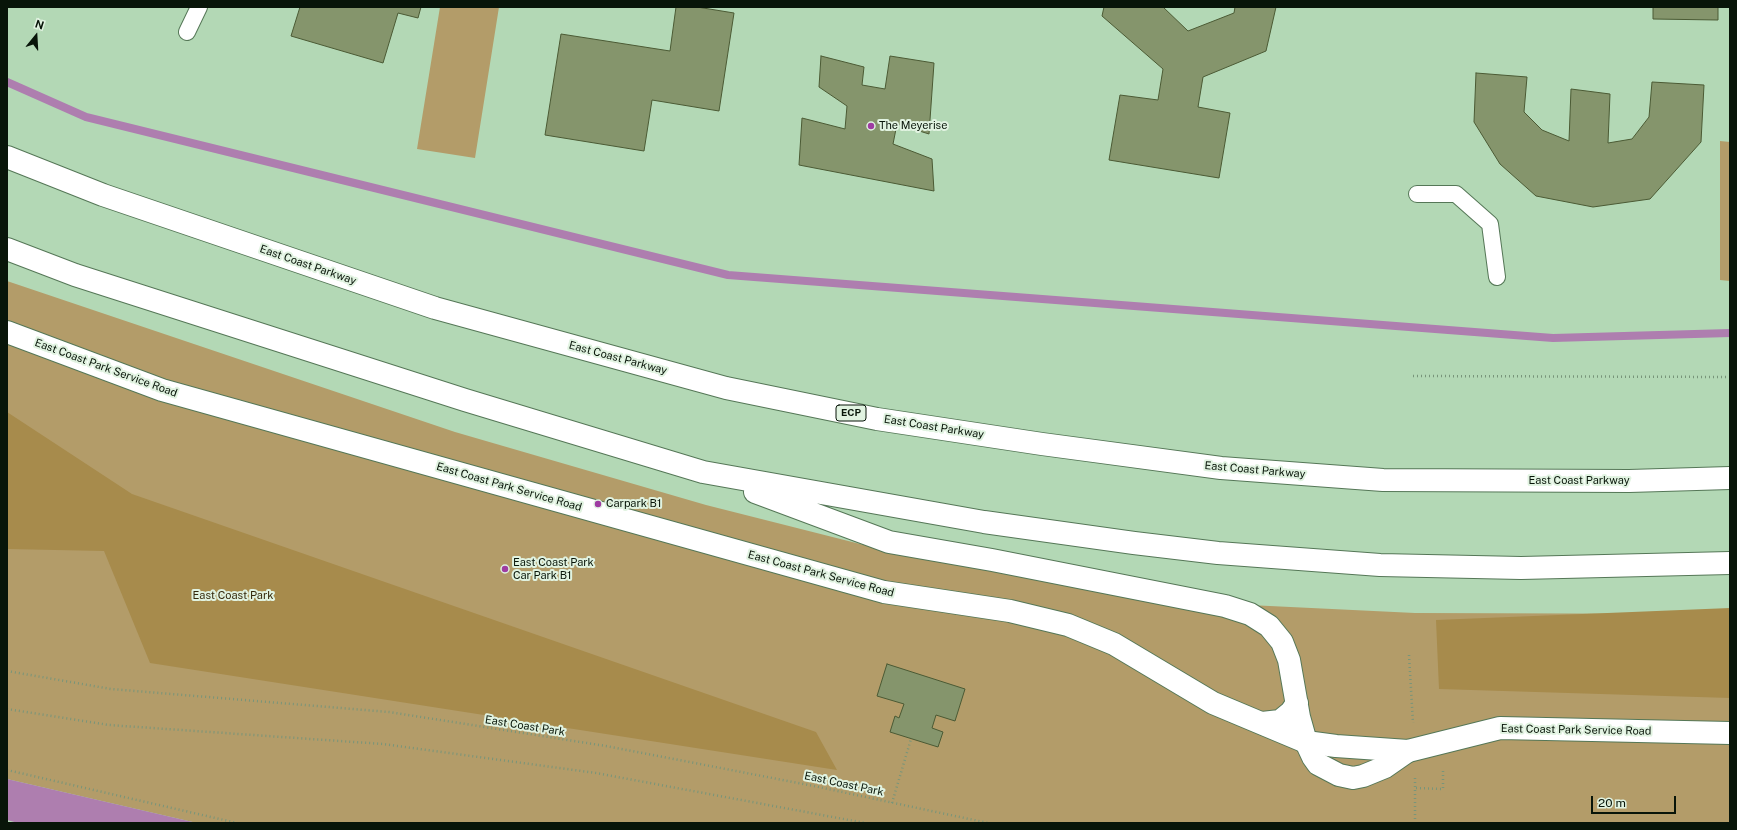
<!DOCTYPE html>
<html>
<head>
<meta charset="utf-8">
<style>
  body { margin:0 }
  #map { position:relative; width:1737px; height:830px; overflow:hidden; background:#b3d8b5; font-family:"Public Sans",sans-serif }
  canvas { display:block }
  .frame { position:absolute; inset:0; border:8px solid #081509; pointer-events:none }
  .north { position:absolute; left:16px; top:16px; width:40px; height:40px; -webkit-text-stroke:3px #e1f3e1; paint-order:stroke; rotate:18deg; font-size:11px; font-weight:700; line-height:16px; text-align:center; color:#081509 }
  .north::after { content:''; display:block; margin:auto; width:14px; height:18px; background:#081509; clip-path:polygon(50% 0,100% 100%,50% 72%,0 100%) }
  .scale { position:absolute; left:1591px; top:796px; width:85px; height:18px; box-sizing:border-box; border:2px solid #081509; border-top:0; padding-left:5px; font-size:12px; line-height:14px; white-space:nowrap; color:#081509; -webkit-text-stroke:3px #e1f3e1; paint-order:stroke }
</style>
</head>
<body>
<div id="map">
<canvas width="1737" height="830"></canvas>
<div class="frame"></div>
<div class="north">N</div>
<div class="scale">20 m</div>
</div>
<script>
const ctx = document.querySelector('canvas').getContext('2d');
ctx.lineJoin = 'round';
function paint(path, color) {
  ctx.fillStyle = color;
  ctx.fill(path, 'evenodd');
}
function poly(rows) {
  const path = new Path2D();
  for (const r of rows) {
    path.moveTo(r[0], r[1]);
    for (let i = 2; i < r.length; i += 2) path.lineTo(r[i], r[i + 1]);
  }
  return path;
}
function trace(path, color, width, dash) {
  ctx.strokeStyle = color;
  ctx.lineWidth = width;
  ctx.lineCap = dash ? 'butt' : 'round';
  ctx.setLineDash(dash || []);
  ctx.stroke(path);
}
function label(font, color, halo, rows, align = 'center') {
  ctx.font = font + ' "Public Sans",sans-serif';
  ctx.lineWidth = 4;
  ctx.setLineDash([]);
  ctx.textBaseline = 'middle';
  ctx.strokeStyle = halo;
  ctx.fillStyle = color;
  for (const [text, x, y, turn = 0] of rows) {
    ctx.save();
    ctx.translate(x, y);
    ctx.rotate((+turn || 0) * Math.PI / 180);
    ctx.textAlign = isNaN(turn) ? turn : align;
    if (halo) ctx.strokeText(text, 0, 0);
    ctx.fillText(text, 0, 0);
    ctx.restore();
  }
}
paint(poly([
  [440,7,499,7,475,158,417,149],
  [1720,141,1730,142,1730,281,1720,280],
  [7,281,455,432,706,505,868,546,1249,605,1415,613,1730,614,1730,823,197,823,7,779]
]), '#b39c69');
paint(poly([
  [7,412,132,494,816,732,837,770,150,663,104,551,7,549],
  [1730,608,1730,698,1439,689,1436,620]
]), '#a78b4c');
paint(poly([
  [7,779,197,823,18,823,7,820]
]), '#ae7eaf');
trace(poly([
  [7,82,86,117,728,275,1553,338,1730,333]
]), '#ae7eaf', 8);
const building = poly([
  [300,7,421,7,418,18,398,13,383,63,291,36,300,7],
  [676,7,697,7,734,13,719,111,652,100,644,151,545,135,561,34,670,51,676,7],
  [1104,7,1163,7,1188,31,1234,13,1235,7,1276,7,1266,51,1203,77,1198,107,1230,113,1219,178,1109,160,1120,95,1158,100,1163,69,1102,16,1104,7],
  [1653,7,1718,7,1718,20,1653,19,1653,7],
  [821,56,864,67,862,85,885,89,890,56,934,63,929,134,897,124,893,144,932,159,934,191,799,165,802,118,845,129,847,106,819,87,821,56],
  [1476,73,1527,77,1524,112,1542,130,1569,141,1571,89,1610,94,1608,143,1632,139,1649,117,1652,82,1704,85,1701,142,1650,199,1593,207,1536,196,1500,164,1474,122,1476,73],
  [887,664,965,689,955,721,936,715,932,728,943,732,938,747,890,732,895,716,899,718,904,704,877,696,887,664]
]);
paint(building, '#85956c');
trace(building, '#4b5a34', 1);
const service = poly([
  [187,32,199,7],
  [1417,194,1456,194,1490,224,1497,277]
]);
const minor = poly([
  [7,332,162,390,884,592,1010,611,1068,625,1114,644,1213,703,1306,742,1336,746,1408,751,1500,728,1730,733]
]);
const motorway = poly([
  [7,157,103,195,435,308,726,388,877,419,1042,444,1221,468,1383,480,1629,481,1730,478],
  [7,249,75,275,465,400,703,472,984,522,1134,543,1218,553,1380,565,1521,568,1730,563],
  [755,492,889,542,992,560,1225,606,1250,614,1269,626,1282,642,1289,660,1299,717,1306,742,1313,757,1318,764,1339,775,1353,778,1363,776,1385,767,1408,751],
  [1262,723,1280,721,1291,712,1297,703]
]);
trace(service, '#557757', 18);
trace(minor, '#557757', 24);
trace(motorway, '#557757', 24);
trace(poly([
  [1413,376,1730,377],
  [1409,655,1413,723],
  [7,671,111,689,389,712,606,746,814,786,988,823],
  [7,709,109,725,383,744,596,773,865,823],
  [7,770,237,823],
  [1415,778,1415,788],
  [892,803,911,739],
  [1415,823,1415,788,1443,789,1443,769]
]), '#78957a', 2.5, [1, 3]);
trace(service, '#fff', 16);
trace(minor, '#fff', 22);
trace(motorway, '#fff', 22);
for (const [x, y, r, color] of [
  [871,126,4,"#9e3ca2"],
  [598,504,4,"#9e3ca2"],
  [505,569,4,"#9e3ca2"]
]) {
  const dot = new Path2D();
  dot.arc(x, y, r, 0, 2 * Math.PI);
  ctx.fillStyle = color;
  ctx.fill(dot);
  trace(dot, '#e1f3e1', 1.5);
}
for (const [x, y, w] of [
  [851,413,30]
]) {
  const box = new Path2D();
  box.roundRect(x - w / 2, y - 8, w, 16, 3);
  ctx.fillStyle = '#e1f3e1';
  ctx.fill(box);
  trace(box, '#081509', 1);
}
label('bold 10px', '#081509', null, [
  ["ECP",851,413]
]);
label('11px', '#081509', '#e1f3e1', [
  ["The Meyerise",879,126],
  ["Carpark B1",606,504],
  ["East Coast Park",513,563],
  ["Car Park B1",513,576]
], 'left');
label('11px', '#081509', '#e1f3e1', [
  ["East Coast Parkway",308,265,19],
  ["East Coast Parkway",618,358,15],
  ["East Coast Park Service Road",106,368,20],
  ["East Coast Parkway",934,427,9],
  ["East Coast Parkway",1255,470,5],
  ["East Coast Parkway",1579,481],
  ["East Coast Park Service Road",509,487,16],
  ["East Coast Park Service Road",821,574,15],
  ["East Coast Park",525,726,9],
  ["East Coast Park Service Road",1576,730,1],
  ["East Coast Park",844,784,12]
]);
label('11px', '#34280b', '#e1f3e1', [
  ["East Coast Park",233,596]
]);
</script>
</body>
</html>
